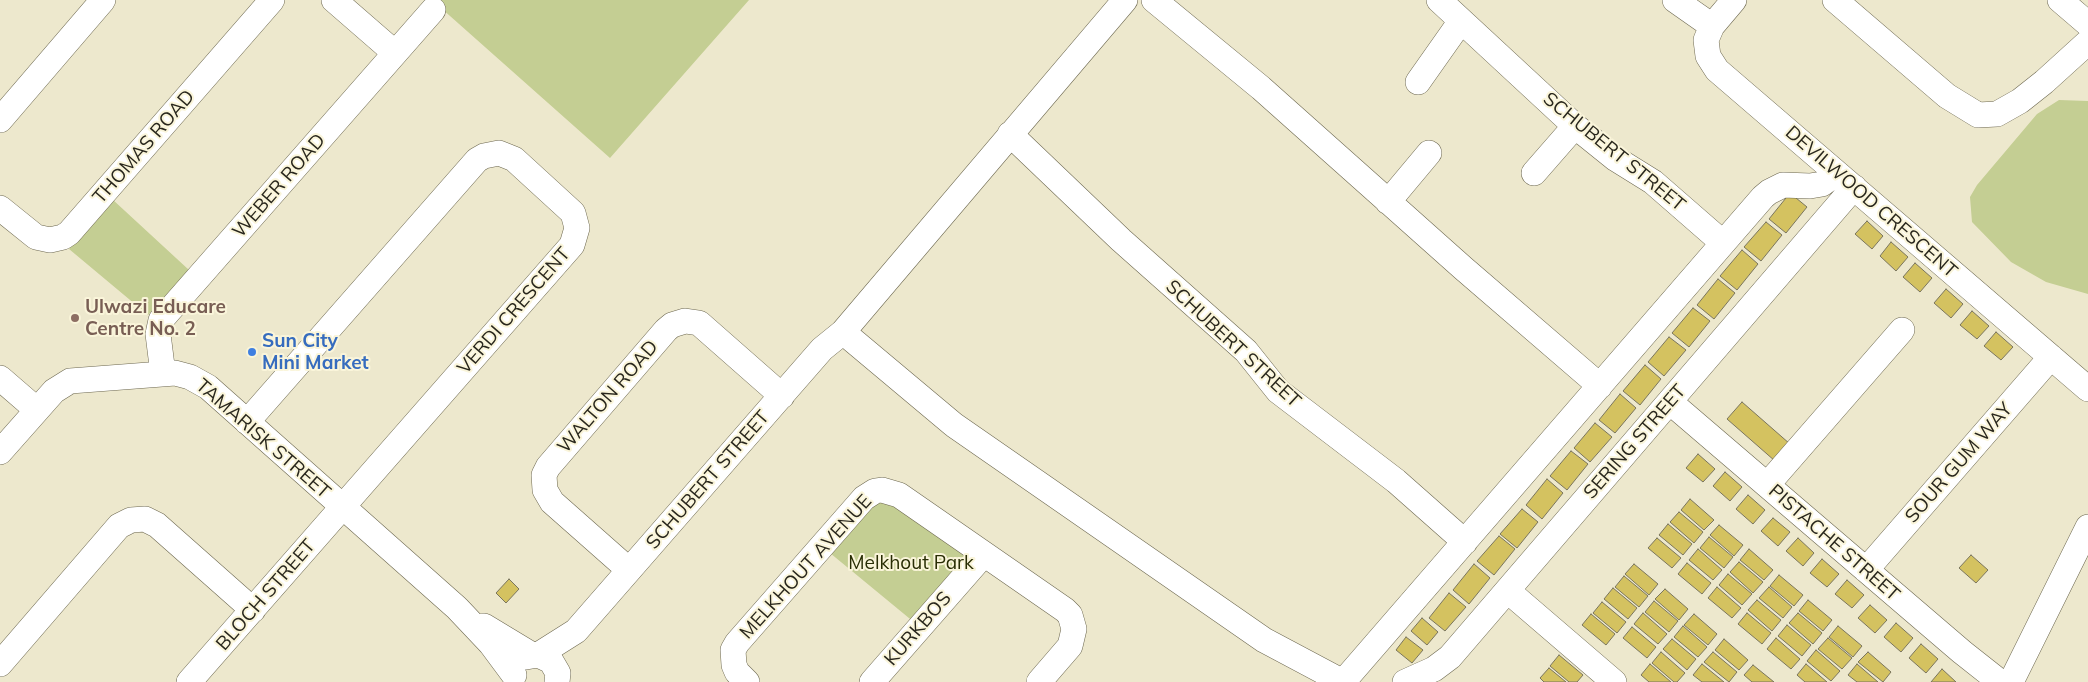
<!DOCTYPE html>
<html>
<head>
<meta charset="utf-8">
<style>
  body { margin:0 }
  canvas { display:block; background:#ede8cd }
</style>
</head>
<body>
<canvas width="2088" height="682"></canvas>
<script>
const ctx = document.querySelector('canvas').getContext('2d');
ctx.lineJoin = 'round';
function paint(path, color) {
  ctx.fillStyle = color;
  ctx.fill(path, 'evenodd');
}
function poly(rows) {
  const path = new Path2D();
  for (const r of rows) {
    path.moveTo(r[0], r[1]);
    for (let i = 2; i < r.length; i += 2) path.lineTo(r[i], r[i + 1]);
  }
  return path;
}
function trace(path, color, width, dash) {
  ctx.strokeStyle = color;
  ctx.lineWidth = width;
  ctx.lineCap = dash ? 'butt' : 'round';
  ctx.setLineDash(dash || []);
  ctx.stroke(path);
}
function label(font, color, halo, rows, align = 'center') {
  ctx.font = font + ' Mulish,sans-serif';
  ctx.lineWidth = 4;
  ctx.setLineDash([]);
  ctx.textBaseline = 'middle';
  ctx.strokeStyle = halo;
  ctx.fillStyle = color;
  for (const [text, x, y, turn = 0] of rows) {
    ctx.save();
    ctx.translate(x, y);
    ctx.rotate((+turn || 0) * Math.PI / 180);
    ctx.textAlign = isNaN(turn) ? turn : align;
    if (halo) ctx.strokeText(text, 0, 0);
    ctx.fillText(text, 0, 0);
    ctx.restore();
  }
}
paint(poly([
  [432,0,749,0,610,158],
  [2059,100,2088,101,2088,294,2046,282,2011,262,1972,222,1970,197,1977,185,2037,114],
  [112,199,189,270,148,315,69,249],
  [881,496,963,551,964,558,915,623,830,553]
]), '#c4ce93');
const building = poly([
  [1790,193,1807,207,1786,233,1769,219,1790,193],
  [1867,221,1883,236,1872,249,1855,234,1867,221],
  [1766,222,1782,235,1761,261,1744,247,1766,222],
  [1891,242,1908,257,1896,271,1880,256,1891,242],
  [1742,250,1758,264,1737,290,1720,276,1742,250],
  [1915,263,1932,278,1920,292,1903,277,1915,263],
  [1718,279,1735,293,1714,319,1697,305,1718,279],
  [1946,289,1963,304,1951,318,1934,303,1946,289],
  [1693,308,1710,321,1689,347,1672,333,1693,308],
  [1972,311,1989,326,1977,339,1960,325,1972,311],
  [1996,332,2013,347,2001,360,1984,346,1996,332],
  [1669,337,1686,350,1664,376,1648,362,1669,337],
  [1645,365,1661,379,1640,405,1623,391,1645,365],
  [1620,394,1636,408,1615,433,1599,420,1620,394],
  [1742,402,1790,444,1775,461,1727,419,1742,402],
  [1595,423,1612,437,1590,462,1574,448,1595,423],
  [1571,451,1588,464,1567,490,1550,476,1571,451],
  [1698,454,1715,469,1703,482,1686,468,1698,454],
  [1725,472,1742,487,1730,501,1713,486,1725,472],
  [1547,479,1563,493,1542,519,1526,505,1547,479],
  [1748,495,1765,510,1753,524,1736,509,1748,495],
  [1690,499,1714,520,1704,530,1681,510,1690,499],
  [1522,509,1538,522,1517,548,1500,534,1522,509],
  [1679,512,1703,532,1694,543,1670,522,1679,512],
  [1773,518,1790,532,1778,546,1761,531,1773,518],
  [1668,524,1692,544,1683,555,1659,535,1668,524],
  [1719,525,1743,545,1734,556,1710,535,1719,525],
  [1499,536,1515,549,1494,575,1477,561,1499,536],
  [1709,537,1733,557,1724,568,1700,548,1709,537],
  [1657,538,1681,558,1672,568,1648,548,1657,538],
  [1798,538,1814,553,1803,566,1786,551,1798,538],
  [1698,549,1722,570,1713,580,1689,560,1698,549],
  [1749,549,1773,570,1764,580,1740,560,1749,549],
  [1971,555,1988,570,1976,583,1959,568,1971,555],
  [1822,559,1839,574,1827,587,1810,573,1822,559],
  [1739,562,1763,582,1753,593,1730,572,1739,562],
  [1687,563,1711,583,1702,594,1678,574,1687,563],
  [1474,564,1490,578,1469,604,1453,590,1474,564],
  [1634,564,1658,584,1649,595,1625,574,1634,564],
  [1728,574,1752,594,1742,605,1719,585,1728,574],
  [1779,575,1803,595,1794,606,1770,586,1779,575],
  [1624,576,1648,596,1639,607,1615,587,1624,576],
  [509,579,519,589,506,603,496,593,509,579],
  [1847,580,1864,595,1852,608,1835,594,1847,580],
  [1717,587,1741,608,1732,618,1708,598,1717,587],
  [1769,587,1792,607,1783,618,1759,598,1769,587],
  [1613,588,1637,608,1628,619,1604,599,1613,588],
  [1665,589,1688,609,1679,620,1655,599,1665,589],
  [1449,593,1466,607,1445,631,1429,618,1449,593],
  [1757,600,1781,620,1772,631,1748,610,1757,600],
  [1808,600,1832,620,1823,631,1799,611,1808,600],
  [1654,601,1678,621,1669,632,1645,612,1654,601],
  [1602,602,1626,622,1617,633,1593,613,1602,602],
  [1870,605,1887,620,1875,633,1858,618,1870,605],
  [1643,613,1667,634,1658,644,1634,624,1643,613],
  [1747,613,1771,633,1762,644,1738,624,1747,613],
  [1798,613,1822,633,1813,644,1789,623,1798,613],
  [1591,614,1615,634,1606,645,1582,625,1591,614],
  [1694,614,1717,634,1708,645,1684,625,1694,614],
  [1422,618,1438,632,1427,645,1411,631,1422,618],
  [1896,623,1913,638,1901,652,1884,637,1896,623],
  [1787,625,1811,645,1802,656,1778,636,1787,625],
  [1683,626,1707,647,1698,657,1674,637,1683,626],
  [1838,626,1862,646,1853,657,1829,637,1838,626],
  [1632,627,1656,647,1647,658,1623,638,1632,627],
  [1406,637,1423,650,1412,663,1396,650,1406,637],
  [1776,638,1800,659,1791,669,1767,649,1776,638],
  [1828,638,1852,658,1842,669,1818,649,1828,638],
  [1672,639,1696,659,1687,670,1663,649,1672,639],
  [1724,639,1748,660,1739,670,1715,650,1724,639],
  [1921,644,1938,659,1926,673,1909,658,1921,644],
  [1816,650,1840,671,1831,681,1807,661,1816,650],
  [1661,652,1685,673,1677,682,1674,682,1652,663,1661,652],
  [1713,652,1737,672,1729,682,1704,662,1713,652],
  [1868,652,1891,672,1883,682,1858,662,1868,652],
  [1559,655,1583,675,1577,682,1569,682,1550,666,1559,655],
  [1650,664,1671,682,1649,682,1641,675,1650,664],
  [1702,664,1724,682,1702,682,1693,675,1702,664],
  [1806,664,1827,682,1805,682,1797,675,1806,664],
  [1857,664,1878,682,1857,682,1848,675,1857,664],
  [1753,665,1774,682,1752,682,1744,675,1753,665],
  [1549,668,1566,682,1544,682,1540,678,1549,668],
  [1942,669,1956,682,1931,682,1942,669]
]);
paint(building, '#d4c260');
trace(building, '#7a755d', 1);
const minor = poly([
  [334,0,395,53],
  [1154,0,1261,88,1463,268,1600,386],
  [1439,0,1575,126,1616,159,1653,182,1723,243],
  [1675,0,1712,26],
  [1734,0,1712,26,1706,40,1708,56,1717,70,2088,389],
  [1835,0,1947,96,1978,115,1997,114,2020,101,2044,82,2088,42],
  [2060,0,2088,24],
  [1418,82,1461,21],
  [0,120,103,0],
  [1010,134,1121,240,1246,351,1278,391,1396,481,1465,542],
  [1534,173,1575,126],
  [1388,202,1429,153],
  [0,208,36,237,50,240,63,237,69,233,272,0],
  [843,332,954,425,1264,640,1343,682],
  [163,374,158,334,161,320,433,10],
  [0,378,37,410],
  [1670,402,1962,652,2000,682],
  [0,452,54,391,70,381,175,373,190,377,208,387,457,608,491,644,514,675],
  [1767,485,1902,330],
  [629,570,552,502,545,490,544,475,548,467,666,330,672,325,685,321,699,323,782,396],
  [1866,570,2051,357],
  [1508,591,1614,682],
  [484,626,532,655],
  [538,655,576,631,822,349,843,332,1125,0],
  [526,657,538,655,551,661,558,673,557,682],
  [0,664,119,526,131,520,145,519,157,525,253,610],
  [189,682,572,245,577,228,573,213,514,159,499,153,484,156,477,160,247,422],
  [747,682,737,672,734,665,733,650,737,643,864,498,875,491,882,490,899,495,1065,610,1070,615,1074,629,1070,646,1039,682],
  [872,682,984,554],
  [1343,682,1763,197,1769,192,1783,185,1810,186,1822,184,1837,173],
  [1405,682,1434,669,1450,657,1854,187],
  [2011,682,2088,527]
]);
trace(minor, '#6d6850', 26);
trace(minor, '#fff', 25);
for (const [x, y, r, color] of [
  [75,318,5,"#8d6e63"],
  [252,352,5,"#3f7fe0"]
]) {
  const dot = new Path2D();
  dot.arc(x, y, r, 0, 2 * Math.PI);
  ctx.fillStyle = color;
  ctx.fill(dot);
  trace(dot, '#faf5da', 2);
}
label('19px', '#29271d', '#faf5da', [
  ["THOMAS ROAD",144,147,-49],
  ["SCHUBERT STREET",1614,152,39],
  ["WEBER ROAD",279,186,-49],
  ["DEVILWOOD CRESCENT",1871,202,41],
  ["VERDI CRESCENT",514,311,-49],
  ["SCHUBERT STREET",1233,344,43],
  ["WALTON ROAD",608,397,-49],
  ["TAMARISK STREET",263,439,41],
  ["SERING STREET",1635,442,-49],
  ["SOUR GUM WAY",1959,463,-49],
  ["SCHUBERT STREET",708,480,-49],
  ["PISTACHE STREET",1834,543,41],
  ["MELKHOUT AVENUE",806,567,-48],
  ["BLOCH STREET",266,595,-49],
  ["KURKBOS",918,629,-49]
]);
label('bold 19px', '#785e54', '#faf5da', [
  ["Ulwazi Educare",85,307],
  ["Centre No. 2",85,329]
], 'left');
label('bold 19px', '#366cbe', '#faf5da', [
  ["Sun City",262,341],
  ["Mini Market",262,363]
], 'left');
label('19px', '#282d04', '#faf5da', [
  ["Melkhout Park",911,563]
]);
</script>
</body>
</html>
